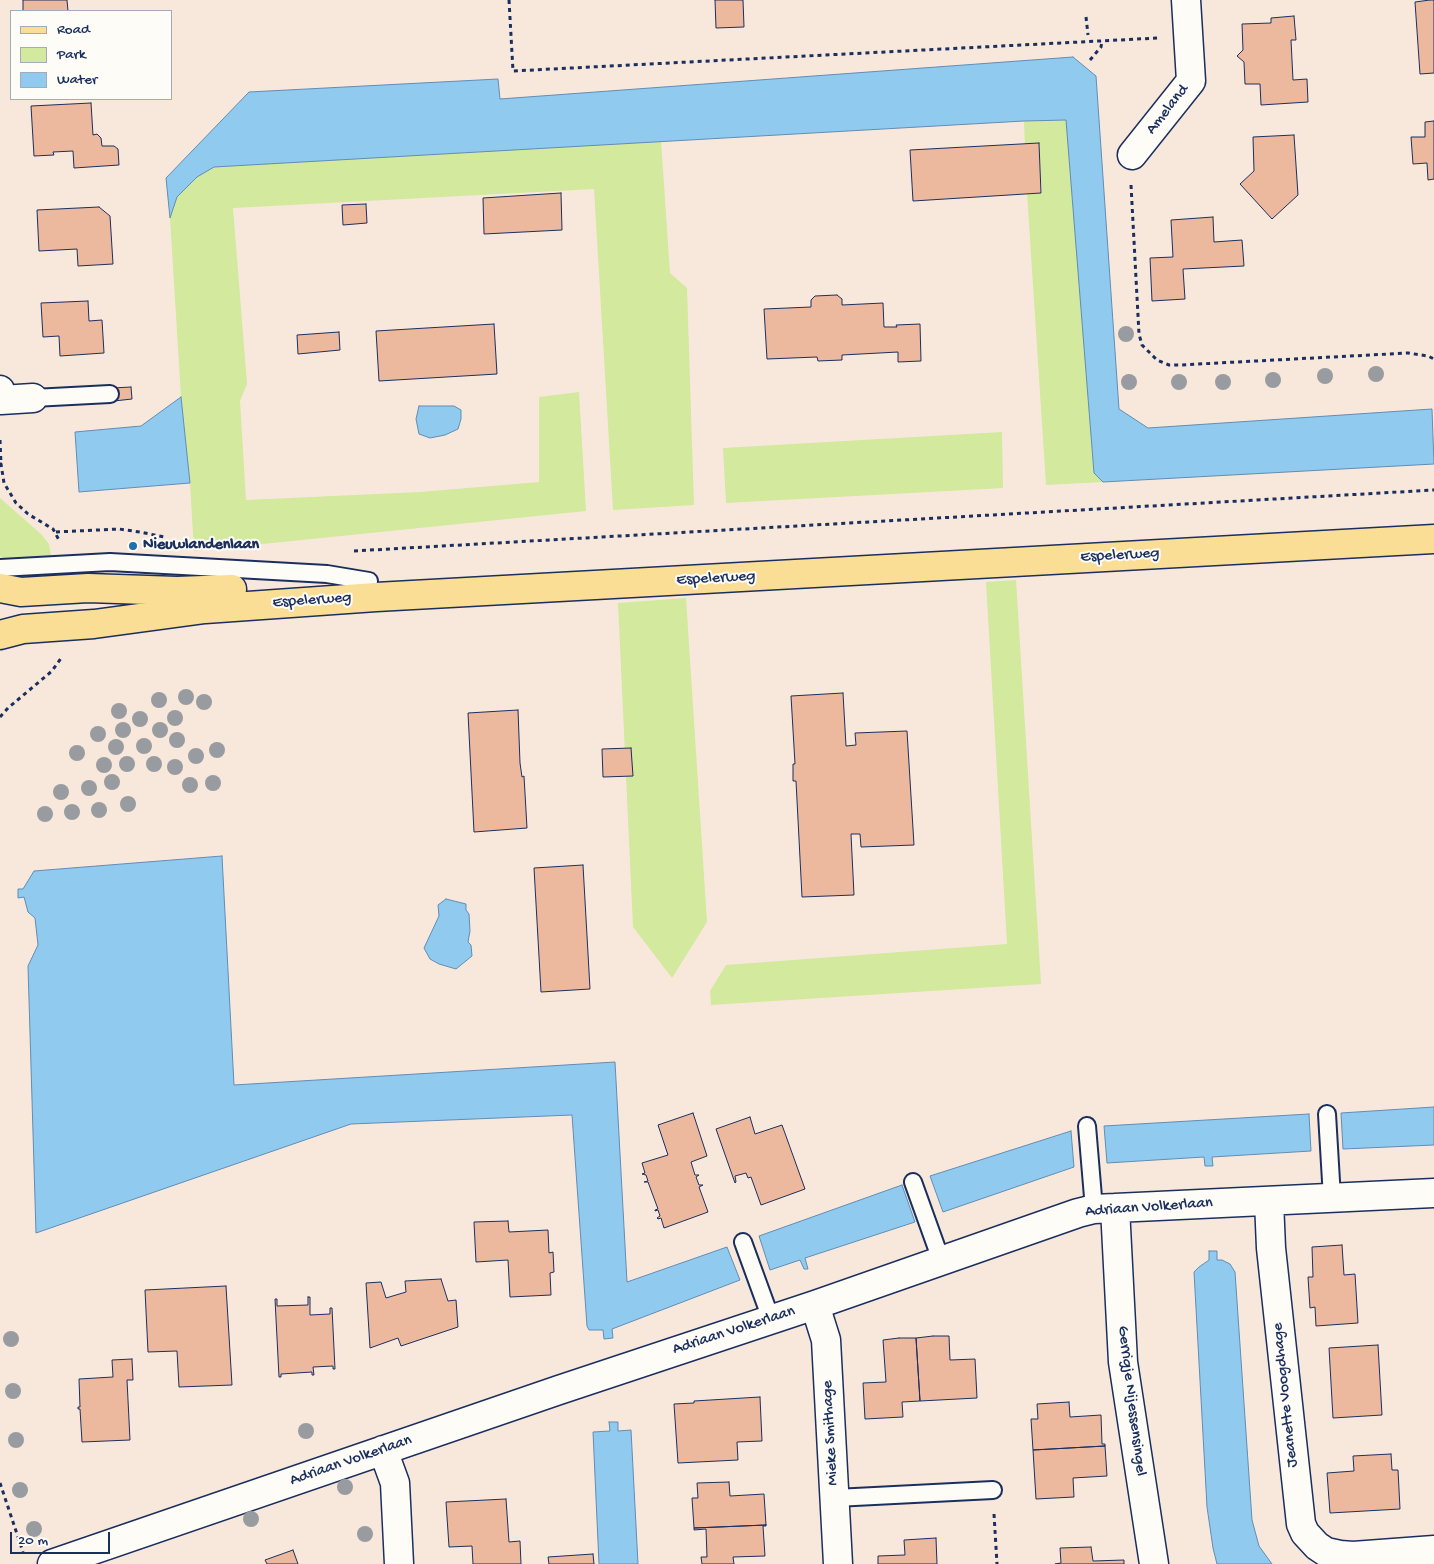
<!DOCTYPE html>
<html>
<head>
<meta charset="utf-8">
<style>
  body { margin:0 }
  #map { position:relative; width:1434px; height:1564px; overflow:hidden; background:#f8e8dc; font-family:"Gochi Hand",sans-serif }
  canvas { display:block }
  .legend { position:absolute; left:10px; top:10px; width:162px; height:90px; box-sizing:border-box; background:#fdfcf7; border:1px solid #a3aaba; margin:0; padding:6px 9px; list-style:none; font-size:15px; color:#1b2f5e }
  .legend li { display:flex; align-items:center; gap:10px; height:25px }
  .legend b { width:25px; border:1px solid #a3aaba }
  .scale { position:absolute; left:10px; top:1532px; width:100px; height:22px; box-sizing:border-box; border:2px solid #1b2f5e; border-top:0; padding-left:6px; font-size:15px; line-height:18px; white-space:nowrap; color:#1b2f5e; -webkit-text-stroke:4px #fdfcf7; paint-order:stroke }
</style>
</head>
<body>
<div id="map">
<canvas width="1434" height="1564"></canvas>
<ul class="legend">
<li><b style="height:6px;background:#fbde96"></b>Road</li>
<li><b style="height:14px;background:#d2e99e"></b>Park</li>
<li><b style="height:14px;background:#90caef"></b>Water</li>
</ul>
<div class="scale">20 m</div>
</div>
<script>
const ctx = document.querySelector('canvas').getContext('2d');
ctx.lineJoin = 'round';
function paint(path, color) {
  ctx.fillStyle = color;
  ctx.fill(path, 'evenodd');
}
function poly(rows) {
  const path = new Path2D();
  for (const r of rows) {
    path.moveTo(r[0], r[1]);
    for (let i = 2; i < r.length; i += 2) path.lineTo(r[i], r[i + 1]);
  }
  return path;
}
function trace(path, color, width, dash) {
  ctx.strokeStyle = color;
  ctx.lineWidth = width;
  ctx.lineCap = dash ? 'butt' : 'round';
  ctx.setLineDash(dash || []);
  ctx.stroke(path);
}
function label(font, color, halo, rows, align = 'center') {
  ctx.font = font + ' "Gochi Hand",sans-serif';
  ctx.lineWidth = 4;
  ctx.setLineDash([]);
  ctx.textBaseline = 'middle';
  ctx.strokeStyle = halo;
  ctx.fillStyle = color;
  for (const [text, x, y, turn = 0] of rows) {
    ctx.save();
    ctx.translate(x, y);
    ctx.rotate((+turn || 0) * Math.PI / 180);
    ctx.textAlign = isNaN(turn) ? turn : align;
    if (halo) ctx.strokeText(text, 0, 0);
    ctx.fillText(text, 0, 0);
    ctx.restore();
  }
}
paint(poly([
  [1067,120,1094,473,1103,482,1046,485,1027,193,1042,193,1039,144,1025,147,1024,121],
  [661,141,670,273,687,288,694,505,613,510,594,189,233,208,247,384,240,401,246,500,420,492,539,482,539,397,579,392,586,511,194,551,190,483,181,397,170,218,177,197,197,177,213,167],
  [1002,432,1003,488,726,503,723,448],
  [0,498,41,534,49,544,51,556,26,560,8,560,0,556],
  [1016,580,1041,984,711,1005,710,991,726,965,1007,944,986,582],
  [686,598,707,922,672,978,633,927,618,603]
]), '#d2e99e');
const water = poly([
  [1073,57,1096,76,1119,409,1148,428,1432,409,1434,464,1103,482,1094,473,1066,120,1024,121,214,167,197,177,177,197,170,218,166,178,249,92,498,79,500,99,1073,57],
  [181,397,190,483,79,492,75,432,141,426,181,397],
  [419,406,454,406,461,410,461,419,458,429,445,435,430,438,419,434,416,419,419,406],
  [222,856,234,1085,615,1062,627,1282,727,1247,740,1280,612,1329,613,1338,604,1339,603,1330,589,1330,587,1326,572,1115,351,1124,36,1233,28,966,38,945,35,918,28,912,24,897,18,898,18,889,23,889,34,871,222,856],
  [446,899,466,904,466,910,469,914,470,931,468,942,471,945,472,956,456,969,439,964,430,959,424,948,439,916,438,905,446,899],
  [1434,1107,1434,1145,1343,1149,1341,1113,1434,1107],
  [1309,1114,1311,1151,1212,1157,1213,1166,1205,1166,1204,1157,1107,1163,1104,1126,1309,1114],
  [1071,1131,1074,1167,943,1212,930,1176,1071,1131],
  [902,1185,915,1222,805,1258,808,1269,804,1269,800,1260,770,1270,759,1236,902,1185],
  [1209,1251,1217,1251,1217,1260,1222,1260,1230,1264,1235,1272,1252,1520,1259,1546,1272,1564,1217,1564,1213,1548,1207,1507,1194,1272,1199,1267,1209,1260,1209,1251],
  [609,1422,618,1422,618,1431,631,1430,638,1564,599,1564,593,1432,610,1431,609,1422]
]);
paint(water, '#90caef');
trace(water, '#618cb5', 1);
const building = poly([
  [23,0,67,0,68,11,23,11,23,0],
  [715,0,743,0,744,27,716,28,715,0],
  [1430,0,1434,0,1434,73,1420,74,1415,2,1430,0],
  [1294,16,1296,40,1291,40,1293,80,1307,79,1308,102,1261,105,1260,84,1245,84,1244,62,1237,56,1243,50,1242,24,1271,23,1271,18,1294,16],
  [91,103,93,135,97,134,101,138,102,146,114,146,118,149,119,165,74,168,73,151,53,152,54,155,34,156,31,106,91,103],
  [1434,121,1434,179,1428,180,1427,163,1413,164,1411,137,1425,137,1425,122,1434,121],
  [1294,135,1298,195,1272,219,1240,184,1254,171,1253,137,1294,135],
  [1039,143,1041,193,913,201,910,150,1039,143],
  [561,193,562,230,484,234,483,198,561,193],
  [366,204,367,223,343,225,342,205,366,204],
  [99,207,110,216,113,264,78,266,77,249,39,251,37,210,99,207],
  [1213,217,1214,242,1242,240,1244,266,1183,269,1185,299,1152,301,1150,258,1173,257,1171,220,1213,217],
  [837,295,842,299,842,305,883,303,884,327,897,327,896,325,920,324,921,361,898,362,898,352,842,355,842,360,818,361,817,357,767,359,764,309,811,307,811,300,815,296,837,295],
  [88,301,89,321,102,320,104,353,60,356,59,336,43,337,41,303,88,301],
  [494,324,497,374,379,381,376,331,494,324],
  [339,332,340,350,298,354,297,335,339,332],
  [131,387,132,399,114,401,113,388,131,387],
  [843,693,846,746,856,745,855,733,907,731,914,845,861,847,860,834,851,834,854,895,802,897,796,781,793,781,793,764,795,764,791,696,843,693],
  [518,710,520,763,522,777,524,776,527,828,474,832,468,713,518,710],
  [631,748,633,776,603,777,602,749,631,748],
  [583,865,590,989,541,992,534,868,583,865],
  [693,1113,707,1156,691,1162,695,1175,699,1175,696,1177,699,1185,703,1185,699,1187,708,1212,664,1228,661,1218,658,1219,657,1218,660,1216,658,1210,655,1211,655,1210,658,1209,648,1182,644,1182,648,1181,646,1175,642,1174,645,1173,642,1163,668,1155,658,1125,693,1113],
  [750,1117,755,1134,782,1125,805,1189,761,1205,751,1177,748,1178,746,1173,735,1176,736,1182,735,1183,716,1129,750,1117],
  [508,1221,509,1232,548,1230,549,1253,553,1252,554,1272,550,1273,551,1295,510,1297,508,1260,476,1262,474,1222,508,1221],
  [1342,1245,1344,1275,1355,1274,1358,1323,1316,1326,1315,1307,1310,1308,1308,1277,1313,1277,1312,1247,1342,1245],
  [441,1279,448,1301,456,1300,458,1327,401,1346,398,1338,370,1348,366,1283,381,1282,386,1298,406,1292,405,1281,441,1279],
  [226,1286,232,1385,179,1387,177,1351,148,1352,145,1290,226,1286],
  [308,1297,310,1297,310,1315,330,1314,330,1308,332,1308,335,1369,333,1369,333,1366,313,1367,314,1375,312,1375,312,1372,281,1374,281,1377,279,1377,275,1299,277,1299,277,1306,308,1305,308,1297],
  [933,1336,949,1336,950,1360,975,1359,977,1398,920,1401,916,1338,933,1336],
  [899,1338,916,1338,920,1401,902,1402,903,1417,865,1419,863,1383,886,1382,883,1340,899,1338],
  [1378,1345,1382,1415,1333,1418,1329,1348,1378,1345],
  [132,1359,133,1380,127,1380,130,1440,82,1442,80,1409,78,1409,78,1407,80,1407,79,1379,113,1377,112,1360,132,1359],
  [760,1397,762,1441,737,1442,738,1460,678,1463,674,1404,694,1403,694,1401,760,1397],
  [1069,1402,1070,1417,1101,1415,1102,1444,1105,1444,1105,1446,1033,1450,1031,1419,1038,1419,1037,1404,1069,1402],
  [1105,1446,1107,1476,1073,1478,1074,1497,1036,1499,1033,1450,1105,1446],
  [1391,1454,1392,1470,1398,1470,1400,1509,1330,1513,1327,1473,1354,1471,1353,1456,1391,1454],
  [729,1482,730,1496,764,1494,766,1525,694,1528,692,1498,698,1498,697,1483,729,1482],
  [506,1499,509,1542,520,1541,521,1564,473,1564,472,1546,449,1547,446,1502,506,1499],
  [766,1525,766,1526,763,1526,765,1556,733,1557,734,1564,702,1564,701,1557,707,1557,706,1529,694,1530,694,1528,766,1525],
  [936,1538,937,1564,878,1564,878,1556,905,1555,904,1540,936,1538],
  [1091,1547,1093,1561,1124,1560,1124,1564,1055,1564,1061,1563,1060,1548,1091,1547],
  [293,1550,298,1564,267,1564,265,1560,293,1550],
  [593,1554,594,1564,549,1564,548,1557,593,1554]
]);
paint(building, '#ecb89e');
trace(building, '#1b2f5e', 1);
const lane = poly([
  [33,398,110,394],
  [0,568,110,562,327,574,369,581],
  [1327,1114,1332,1198],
  [1087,1126,1094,1209],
  [913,1182,941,1260],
  [743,1242,771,1319],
  [835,1498,993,1490]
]);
const street = poly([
  [1132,155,1191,81,1186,0],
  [0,390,1,400,33,398],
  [1269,1201,1271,1248,1301,1524,1305,1533,1317,1546,1326,1552,1340,1555,1353,1556,1434,1550],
  [1115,1208,1123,1362,1154,1564],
  [815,1305,826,1340,838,1564],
  [383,1450,395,1483,399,1564],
  [52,1564,559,1390,815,1305,1078,1213,1094,1209,1434,1193]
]);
const primary = poly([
  [0,588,21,592,88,588,177,591,232,589],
  [0,635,23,629,94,624,205,609,376,597,1434,539]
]);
trace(lane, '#1b2f5e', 20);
trace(street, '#1b2f5e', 31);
trace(primary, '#1b2f5e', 31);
trace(poly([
  [509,0,513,71,1158,38],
  [1086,17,1088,35],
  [1090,60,1101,47,1102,41],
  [1131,185,1139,334,1142,345,1157,360,1169,365,1180,365,1408,353,1428,356,1434,359],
  [0,440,1,464],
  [0,464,1,464,4,483,16,503,28,514,53,529,59,540],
  [56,532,119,529,140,532,164,537],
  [354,551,1434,490],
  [0,717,8,708,52,671,62,657],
  [0,1483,23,1552],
  [994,1514,997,1564]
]), '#1b2f5e', 3, [4, 4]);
trace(lane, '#fdfcf7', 16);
trace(street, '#fdfcf7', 28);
trace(primary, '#fbde96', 28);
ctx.fillStyle = '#989ca0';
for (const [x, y] of [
  [1126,334],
  [1376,374],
  [1325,376],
  [1273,380],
  [1129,382],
  [1179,382],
  [1223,382],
  [186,697],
  [159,700],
  [204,702],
  [119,711],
  [175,718],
  [140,719],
  [123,730],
  [160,730],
  [98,734],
  [177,740],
  [144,746],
  [116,747],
  [217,750],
  [77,753],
  [196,756],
  [127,764],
  [154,764],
  [104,765],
  [175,767],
  [112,782],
  [213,783],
  [190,785],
  [89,788],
  [61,792],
  [128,804],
  [99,810],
  [72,812],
  [45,814],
  [11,1339],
  [13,1391],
  [306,1431],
  [16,1440],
  [345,1487],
  [20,1490],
  [251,1519],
  [34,1529],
  [365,1534]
]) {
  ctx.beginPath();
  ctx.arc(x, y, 8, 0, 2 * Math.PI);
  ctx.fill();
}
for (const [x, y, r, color] of [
  [133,546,5,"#1f6fb2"]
]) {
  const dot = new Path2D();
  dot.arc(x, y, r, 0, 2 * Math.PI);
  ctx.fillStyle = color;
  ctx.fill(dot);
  trace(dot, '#fdfcf7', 2);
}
label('16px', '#1b2f5e', '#fdfcf7', [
  ["Ameland",1168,110,-52],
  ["Espelerweg",1120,556,-3],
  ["Espelerweg",716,579,-3],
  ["Espelerweg",312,601,-4],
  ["Adriaan Volkerlaan",1149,1208,-4],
  ["Adriaan Volkerlaan",734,1331,-18],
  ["Jeanette Voogdhage",1286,1395,-96],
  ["Gerrigje Nijessensingel",1131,1401,83],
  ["Mieke Smithage",831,1433,-93],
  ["Adriaan Volkerlaan",351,1461,-19]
]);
label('bold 16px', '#1b2f5e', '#fdfcf7', [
  ["Nieuwlandenlaan",143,546]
], 'left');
</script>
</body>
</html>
